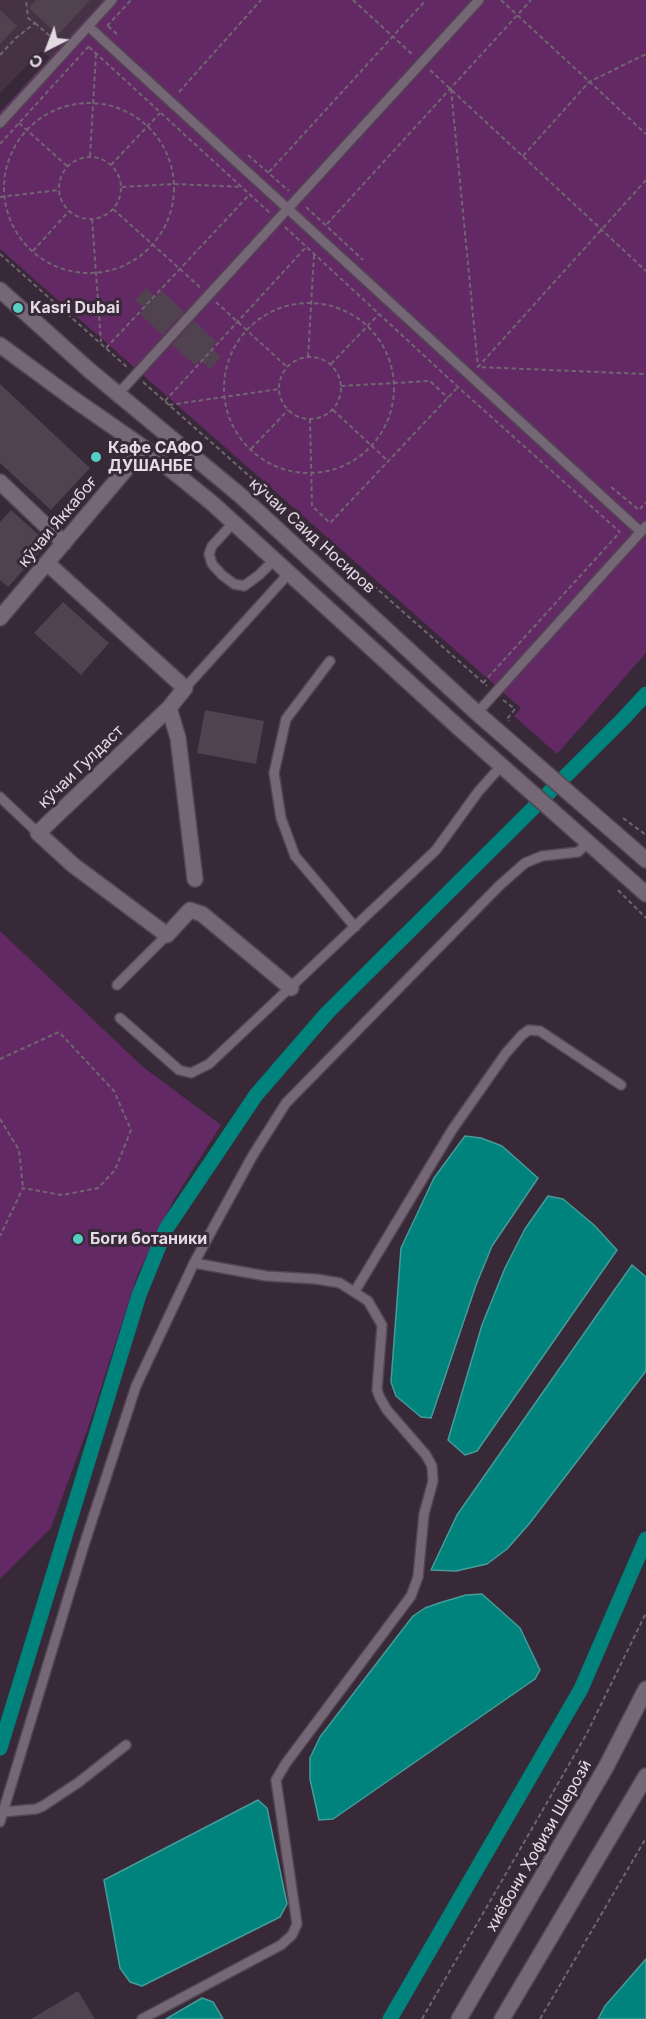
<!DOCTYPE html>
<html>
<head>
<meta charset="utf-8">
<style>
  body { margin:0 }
  #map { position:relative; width:646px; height:2019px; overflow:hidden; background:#372937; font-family:Inter,sans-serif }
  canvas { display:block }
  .north { position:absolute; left:18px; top:18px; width:60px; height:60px; -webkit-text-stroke:4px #372937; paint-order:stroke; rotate:222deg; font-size:16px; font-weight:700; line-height:24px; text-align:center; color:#e3dae3 }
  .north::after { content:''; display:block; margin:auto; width:21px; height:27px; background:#e3dae3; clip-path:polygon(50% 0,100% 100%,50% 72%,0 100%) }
</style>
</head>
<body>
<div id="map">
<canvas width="646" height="2019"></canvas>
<div class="north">С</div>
</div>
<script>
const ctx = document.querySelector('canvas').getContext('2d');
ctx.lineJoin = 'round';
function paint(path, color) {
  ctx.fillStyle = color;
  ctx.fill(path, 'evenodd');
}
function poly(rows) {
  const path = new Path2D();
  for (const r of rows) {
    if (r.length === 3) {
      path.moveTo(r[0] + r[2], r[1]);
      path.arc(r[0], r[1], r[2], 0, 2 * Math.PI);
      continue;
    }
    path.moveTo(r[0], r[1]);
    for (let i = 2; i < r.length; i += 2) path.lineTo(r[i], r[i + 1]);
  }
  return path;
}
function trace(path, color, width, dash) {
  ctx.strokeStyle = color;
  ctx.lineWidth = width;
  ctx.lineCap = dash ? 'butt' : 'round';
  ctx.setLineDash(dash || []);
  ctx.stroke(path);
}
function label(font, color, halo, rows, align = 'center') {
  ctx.font = font + ' Inter,sans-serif';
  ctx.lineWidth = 6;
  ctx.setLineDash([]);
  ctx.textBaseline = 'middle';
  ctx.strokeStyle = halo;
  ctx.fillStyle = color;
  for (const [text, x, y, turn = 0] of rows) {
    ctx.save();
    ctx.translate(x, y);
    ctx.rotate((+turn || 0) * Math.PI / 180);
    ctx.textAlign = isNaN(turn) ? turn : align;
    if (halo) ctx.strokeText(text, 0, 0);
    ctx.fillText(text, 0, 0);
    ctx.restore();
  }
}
paint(poly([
  [0,0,110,0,53,60,41,51,0,93]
]), '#453345');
paint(poly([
  [103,0,646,0,646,653,557,754,514,716,521,708,0,249,0,112],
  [0,931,143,1067,221,1125,173,1201,137,1276,90,1422,51,1528,0,1579]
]), '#632965');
const water = poly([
  [465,1136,481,1138,502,1146,538,1178,492,1246,476,1285,431,1418,421,1417,396,1396,391,1382,401,1248,434,1178,465,1136],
  [548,1196,563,1199,594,1225,617,1250,477,1451,465,1455,448,1440,482,1325,505,1268,525,1229,548,1196],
  [632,1265,646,1277,646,1371,529,1524,507,1549,487,1564,456,1571,431,1570,457,1515,632,1265],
  [482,1594,520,1628,540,1670,535,1679,333,1819,319,1820,310,1779,310,1758,320,1737,413,1616,425,1608,439,1603,466,1595,482,1594],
  [258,1800,267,1808,287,1904,280,1917,142,1986,130,1982,120,1968,104,1880,258,1800],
  [646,1959,646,2019,598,2019,605,2006,646,1959],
  [202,1998,213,2002,223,2019,166,2019,202,1998]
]);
paint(water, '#00837c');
trace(water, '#449d9b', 1.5);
trace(poly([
  [0,1748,139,1295,166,1229,256,1095,327,1013,623,719,646,694],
  [390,2019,581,1689,646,1539]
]), '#00837c', 15);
paint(poly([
  [36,0,90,0,58,35,29,8],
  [0,10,17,26,0,44],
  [146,288,156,297,162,291,184,312,162,335,140,314,145,309,135,300],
  [194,321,216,341,211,348,221,357,210,369,200,360,195,365,172,345],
  [0,384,90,468,51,510,0,463],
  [11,510,48,543,8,587,0,580,0,522],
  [63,602,109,643,81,675,34,633],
  [205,710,264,721,256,764,197,753],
  [78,1991,95,2019,31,2019]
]), '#514250');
const lane = poly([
  [88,26,641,532],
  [0,123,112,0],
  [118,394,479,0],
  [234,522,212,546,209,554,212,564,222,575,234,584,244,586,259,575,275,559],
  [330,661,286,719,274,773,281,818,295,856,355,927],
  [185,688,290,572],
  [477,713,646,526],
  [0,797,38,833],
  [117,985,167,935],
  [120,1018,179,1070,191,1073,209,1064,436,850,478,792,501,766],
  [355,1291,452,1130,506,1053,522,1035,529,1030,540,1031,621,1085],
  [3,1812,36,1809,43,1806,79,1782,126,1745],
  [0,1822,84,1545,136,1386,194,1263,253,1155,286,1103,500,885,525,863,542,856,578,852,588,843],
  [142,2019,281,1945,292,1935,297,1924,276,1780,286,1763,411,1596,418,1577,424,1514,433,1481,432,1466,426,1455,387,1410,380,1398,377,1390,382,1325,368,1301,340,1283,316,1279,266,1276,194,1263]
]);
const street = poly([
  [0,290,89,370,241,496,477,713,646,860],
  [0,345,72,398,144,448,212,503,459,728,646,894],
  [0,482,64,543],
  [47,563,185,688,169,708,38,833,73,865,167,935,190,910,202,914,291,988],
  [0,618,144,448],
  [169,708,178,738,195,879]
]);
const secondary = poly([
  [459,2019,606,1767,646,1689],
  [502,2019,646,1776]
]);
trace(lane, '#514651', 12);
trace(street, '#514651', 18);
trace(secondary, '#514651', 18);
trace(poly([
  [353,0,413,55],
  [501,0,646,134],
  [35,23,57,42],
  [107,26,131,0],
  [108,26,118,35],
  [89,47,270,213],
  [0,55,16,38,35,23,28,18,26,0],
  [430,70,646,271],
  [451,89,478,367],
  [179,92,261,0],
  [89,188,85],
  [19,123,68,167],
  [0,144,89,46],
  [248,155,289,191],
  [90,156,96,54],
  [523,156,589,82,646,54],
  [90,188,31],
  [111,165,160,113],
  [269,172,426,0],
  [646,180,478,367,646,374],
  [122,187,174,184,242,187],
  [0,197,59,190],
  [306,207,363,260],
  [113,209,201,288],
  [92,219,101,342],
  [327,224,531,0],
  [285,227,458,387,620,532],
  [33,251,69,211],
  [0,254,128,368],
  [216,302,287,367],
  [309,388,85],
  [106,348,249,195],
  [308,357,314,255],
  [310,388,31],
  [331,364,379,314],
  [143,382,487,686],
  [341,386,430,381,448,398],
  [165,401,307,246],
  [169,405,279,389],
  [333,410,388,461],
  [310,419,312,506,330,523,458,387],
  [251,449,288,410],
  [611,487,639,510],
  [640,509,646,502],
  [483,683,620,532],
  [503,700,515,709,507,719,509,721],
  [623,818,646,835],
  [618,890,646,918],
  [0,1059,59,1032,114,1091,131,1130,115,1170,98,1188,62,1195,23,1188,0,1236],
  [0,1119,19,1150,23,1188],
  [422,2019,586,1735,646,1613],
  [540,2019,646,1838]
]), '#716571', 2, [4.5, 3]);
trace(lane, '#766776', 9);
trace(street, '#766776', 15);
trace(secondary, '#766776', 15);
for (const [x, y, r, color] of [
  [18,308,6,"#56cec4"],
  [96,457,6,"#56cec4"],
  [78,1239,6,"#56cec4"]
]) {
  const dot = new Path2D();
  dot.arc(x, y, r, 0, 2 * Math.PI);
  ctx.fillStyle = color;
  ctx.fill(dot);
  trace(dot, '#372937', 2);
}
label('bold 16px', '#e3dae3', '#372937', [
  ["Kasri Dubai",30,308],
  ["Кафе САФО",108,448],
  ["ДУШАНБЕ",108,466],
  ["Боги ботаники",90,1239]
], 'left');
label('16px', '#e3dae3', '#372937', [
  ["кӯчаи Яккабоғ",58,522,-50],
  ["кӯчаи Саид Носиров",312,536,42],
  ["кӯчаи Гулдаст",81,767,-44],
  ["хиёбони Ҳофизи Шерозӣ",539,1846,-60]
]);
</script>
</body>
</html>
